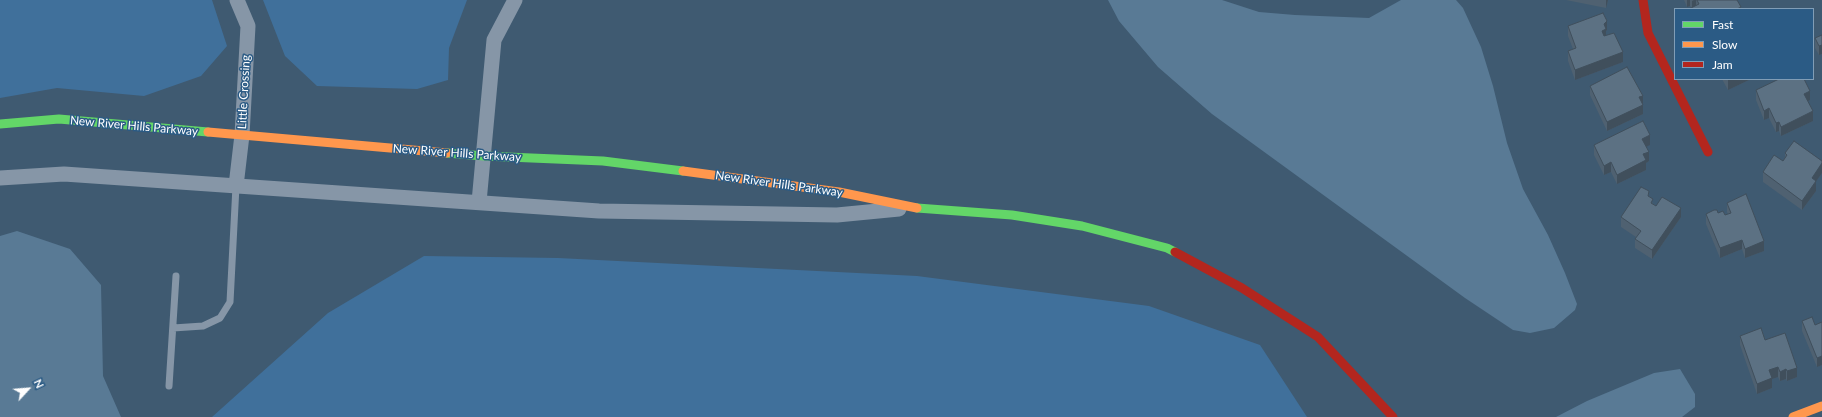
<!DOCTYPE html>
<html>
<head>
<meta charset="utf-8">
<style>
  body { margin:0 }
  #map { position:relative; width:1822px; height:417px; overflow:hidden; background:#3f5a71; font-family:Lato,sans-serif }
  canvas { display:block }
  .legend { position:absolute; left:1674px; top:8px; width:140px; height:72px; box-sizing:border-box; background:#2b5b85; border:1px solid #809db6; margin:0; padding:5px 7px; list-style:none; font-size:12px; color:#fff }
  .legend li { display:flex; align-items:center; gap:8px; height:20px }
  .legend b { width:20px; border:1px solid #809db6 }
  .north { position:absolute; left:8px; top:369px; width:40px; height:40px; -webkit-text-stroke:3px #2b5b85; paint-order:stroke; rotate:64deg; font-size:11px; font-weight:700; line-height:16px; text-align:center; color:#fff }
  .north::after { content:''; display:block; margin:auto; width:14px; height:18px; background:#fff; clip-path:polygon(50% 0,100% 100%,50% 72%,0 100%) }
</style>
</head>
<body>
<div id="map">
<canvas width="1822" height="417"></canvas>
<ul class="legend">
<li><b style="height:5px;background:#63d668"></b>Fast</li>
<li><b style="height:5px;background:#ff974d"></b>Slow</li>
<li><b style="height:5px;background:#b3261e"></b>Jam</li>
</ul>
<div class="north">N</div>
</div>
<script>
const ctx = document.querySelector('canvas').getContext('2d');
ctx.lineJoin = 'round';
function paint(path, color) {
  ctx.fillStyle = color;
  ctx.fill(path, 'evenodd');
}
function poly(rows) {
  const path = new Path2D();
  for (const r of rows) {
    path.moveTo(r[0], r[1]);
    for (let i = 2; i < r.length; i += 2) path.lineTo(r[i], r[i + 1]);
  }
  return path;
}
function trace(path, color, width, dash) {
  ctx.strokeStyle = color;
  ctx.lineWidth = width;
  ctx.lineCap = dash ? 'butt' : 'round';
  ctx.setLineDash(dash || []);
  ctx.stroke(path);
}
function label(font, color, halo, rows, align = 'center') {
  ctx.font = font + ' Lato,sans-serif';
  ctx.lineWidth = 3;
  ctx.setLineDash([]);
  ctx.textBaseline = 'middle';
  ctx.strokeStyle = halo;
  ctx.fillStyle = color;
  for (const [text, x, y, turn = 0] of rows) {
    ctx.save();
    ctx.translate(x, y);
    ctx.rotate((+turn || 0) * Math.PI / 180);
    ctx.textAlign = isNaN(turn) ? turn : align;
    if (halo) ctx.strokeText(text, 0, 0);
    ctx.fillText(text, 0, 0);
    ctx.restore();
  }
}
paint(poly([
  [0,0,212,0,227,46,201,76,144,96,57,88,0,98],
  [263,0,467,0,449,48,448,80,417,89,317,86,285,56],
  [424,256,558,258,917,276,1149,306,1260,345,1307,417,212,417,328,313]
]), '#40709b');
paint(poly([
  [1108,0,1222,0,1259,12,1295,15,1369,18,1401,0,1456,0,1463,8,1481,47,1493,86,1507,143,1523,189,1548,235,1565,273,1577,304,1575,310,1554,328,1530,333,1513,330,1465,298,1212,114,1158,67,1119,21],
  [17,231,70,249,101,285,103,376,121,417,0,417,0,236],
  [1680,369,1695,394,1695,407,1682,417,1556,417,1587,401,1654,373]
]), '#597a95');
trace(poly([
  [173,328,203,326,220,318,230,302,236,186],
  [169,386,176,276]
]), '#8696a7', 7);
trace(poly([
  [0,178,64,174,599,211,837,215,899,209],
  [236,186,242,135,248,26,237,0],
  [479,202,494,40,515,0]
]), '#8696a7', 15);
trace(poly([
  [0,124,59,119,208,132],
  [447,153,484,156,603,161,683,171],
  [917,208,1012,215,1082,226,1167,248,1175,252]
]), '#63d668', 9);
trace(poly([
  [208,132,447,153],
  [683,171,839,192,917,208],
  [1793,417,1822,406]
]), '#ff974d', 9);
trace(poly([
  [1643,0,1648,33,1708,152],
  [1175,252,1242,288,1318,337,1393,417]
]), '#b3261e', 9);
paint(poly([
  [1566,0,1608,0,1606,8],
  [1684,0,1737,0,1741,9,1691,8,1690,6,1687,7],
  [1568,26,1607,30,1606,31,1606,36,1623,62,1575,80,1568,61,1568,51,1573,49,1568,36],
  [1822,35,1822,54,1819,55,1815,48,1815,38],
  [1722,79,1751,79,1728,90],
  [1590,86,1643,96,1643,114,1607,131,1590,95],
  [1756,90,1810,100,1808,101,1813,121,1781,136,1779,131,1776,132,1769,118,1764,120,1756,100],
  [1594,145,1650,145,1646,146,1649,161,1646,163,1646,170,1617,184,1611,172,1604,175,1594,155],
  [1785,153,1822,173,1816,181,1816,191,1802,210,1763,182,1763,172,1783,161,1785,157],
  [1649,196,1653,204,1681,217,1652,259,1635,248,1635,239,1636,237,1621,227,1621,217],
  [1727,203,1764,251,1745,258,1742,249,1720,258,1706,224,1706,214,1718,213,1725,215,1728,214,1727,212],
  [1802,321,1815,325,1822,322,1822,365,1817,367,1802,331],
  [1740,336,1765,340,1797,377,1787,381,1786,379,1780,381,1778,377,1772,379,1772,388,1757,394,1740,345]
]), '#4f6171');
paint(poly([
  [1606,0,1608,0,1606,8],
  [1687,0,1690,0,1690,6,1687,7],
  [1694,0,1696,0,1696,9,1692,9,1692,1],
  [1607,21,1607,30,1606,31,1606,39,1602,40,1602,31,1604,24],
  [1822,45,1822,54,1819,55,1819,46],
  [1623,52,1623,62,1575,80,1575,70],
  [1731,79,1751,79,1728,90,1728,80],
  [1810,91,1810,100,1804,103,1804,94],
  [1643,96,1643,114,1607,131,1607,122,1639,97],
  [1769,108,1769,118,1764,120,1764,111],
  [1813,111,1813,121,1781,136,1781,127],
  [1779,122,1779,131,1776,132,1776,123],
  [1650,135,1650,145,1642,149,1642,139],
  [1649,152,1649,161,1646,163,1646,170,1617,184,1617,175,1643,154],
  [1611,162,1611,172,1604,175,1604,166],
  [1822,163,1822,173,1812,187,1812,178],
  [1816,181,1816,191,1802,210,1802,201],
  [1681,208,1681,217,1652,259,1652,250],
  [1742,240,1742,249,1720,258,1720,248],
  [1764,241,1764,251,1745,258,1745,249],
  [1822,356,1822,365,1817,367,1817,358],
  [1778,367,1778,377,1772,379,1772,388,1757,394,1757,384,1769,370],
  [1797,368,1797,377,1787,381,1787,371],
  [1786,369,1786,379,1780,381,1780,372]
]), '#404f5c');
const building = poly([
  [1697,0,1737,0,1741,7,1737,9,1689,9,1699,4,1697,0],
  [1603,13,1607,21,1604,24,1606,29,1602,31,1604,36,1614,33,1623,52,1575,70,1568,51,1576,48,1568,26,1603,13],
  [1822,35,1822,45,1819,46,1815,38,1822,35],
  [1627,67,1643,96,1639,97,1643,105,1607,122,1590,86,1627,67],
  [1779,79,1804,79,1810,91,1804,94,1813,111,1781,127,1779,122,1776,123,1769,108,1764,111,1756,90,1779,79],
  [1643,121,1650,135,1642,139,1649,152,1643,154,1646,160,1617,175,1611,162,1604,166,1594,145,1643,121],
  [1794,141,1822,161,1822,163,1812,178,1816,181,1802,201,1763,172,1774,155,1783,161,1787,155,1785,153,1794,141],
  [1641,187,1649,191,1648,196,1653,199,1651,203,1656,206,1662,197,1681,208,1652,250,1635,239,1641,231,1621,217,1641,187],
  [1746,194,1764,241,1745,249,1742,240,1720,248,1706,214,1714,210,1717,210,1718,213,1723,211,1725,215,1731,213,1727,203,1746,194],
  [1812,317,1815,325,1822,322,1822,356,1817,358,1802,321,1812,317],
  [1761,328,1765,340,1785,333,1797,368,1787,371,1786,369,1780,372,1778,367,1769,370,1772,378,1757,384,1740,336,1761,328]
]);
paint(building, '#5c7183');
trace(building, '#404f5c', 1);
label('12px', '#fff', '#2b5b85', [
  ["Little Crossing",244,92,-87],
  ["New River Hills Parkway",134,126,5],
  ["New River Hills Parkway",457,153,4],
  ["New River Hills Parkway",779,184,8]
]);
</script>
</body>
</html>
